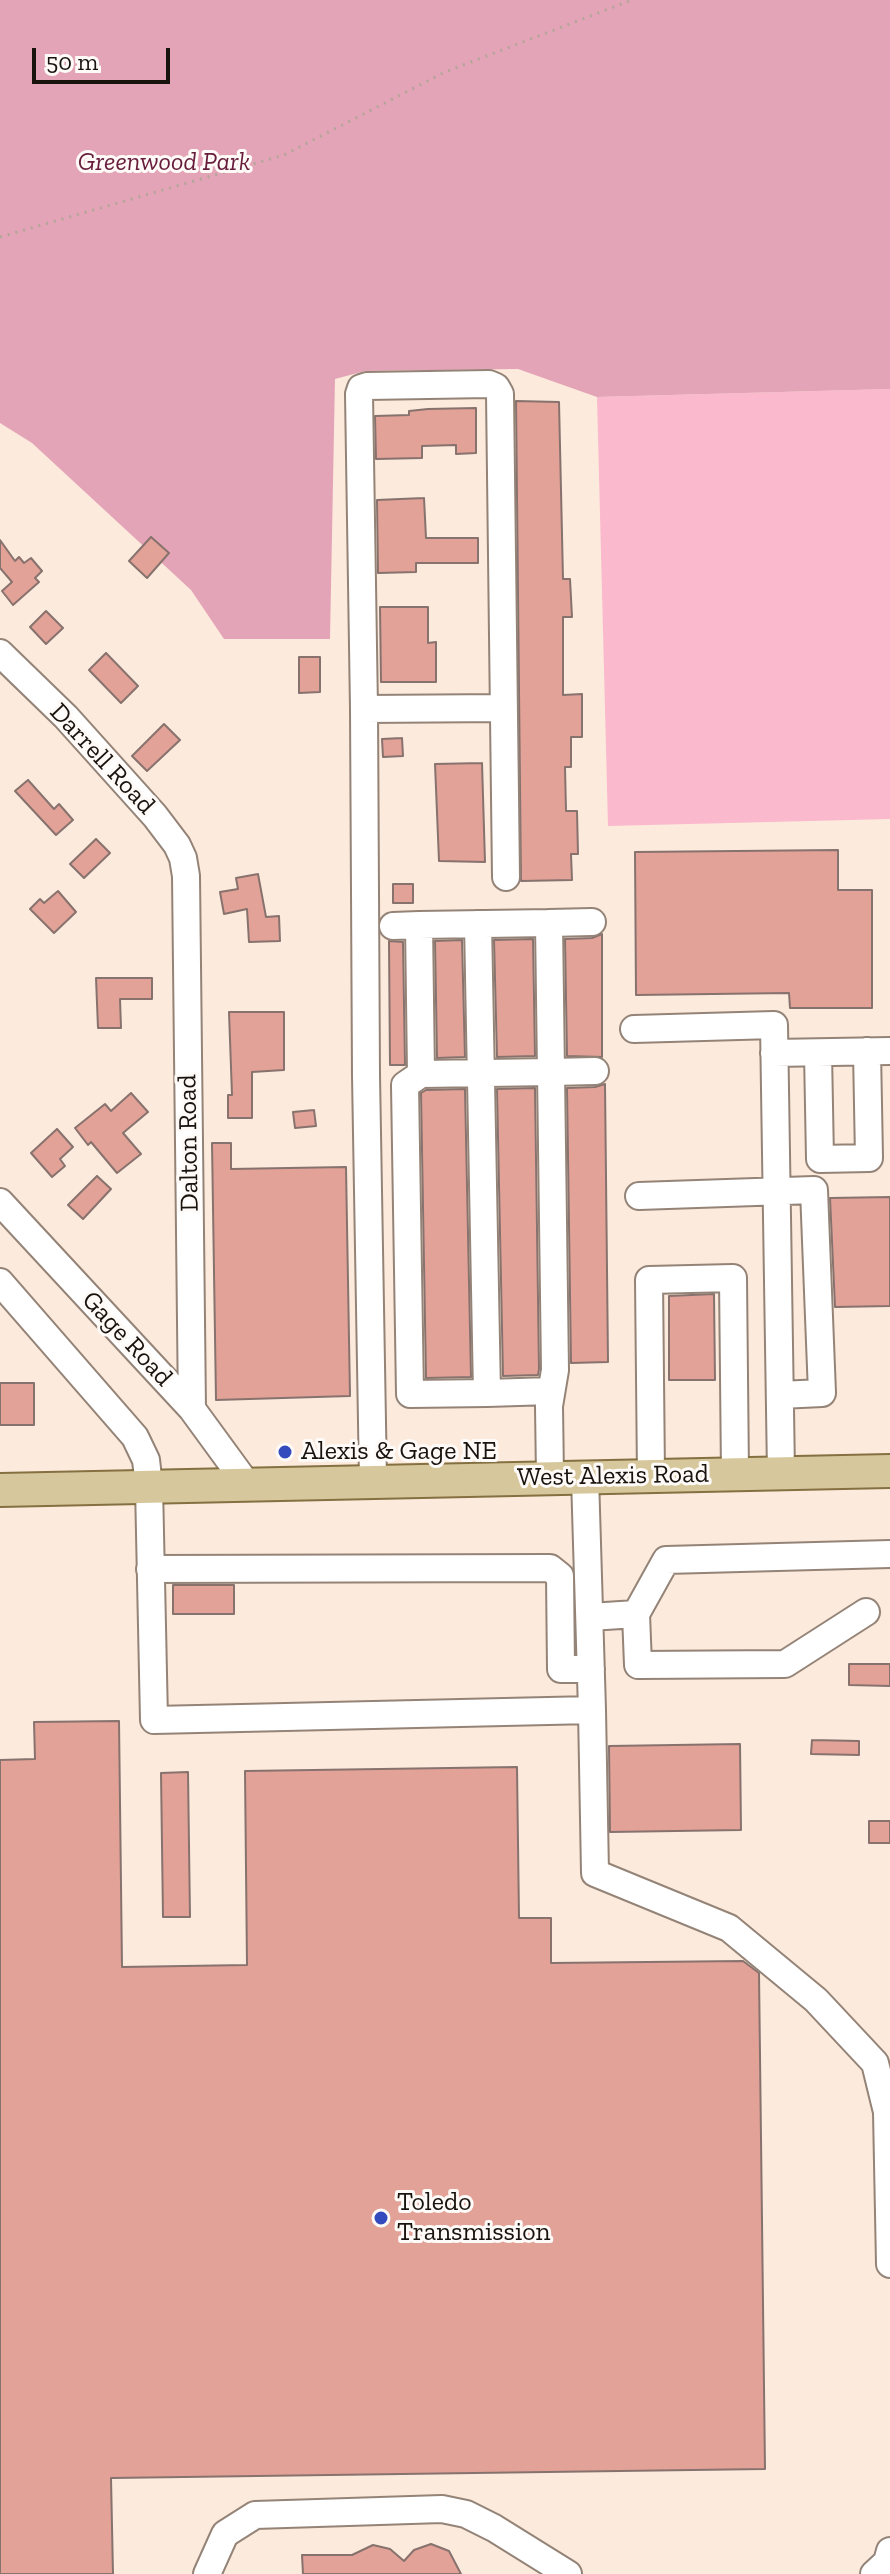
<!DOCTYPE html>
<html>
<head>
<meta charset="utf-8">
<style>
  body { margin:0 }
  #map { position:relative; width:890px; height:2574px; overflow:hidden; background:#fceadc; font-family:"Zilla Slab",serif }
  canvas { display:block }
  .scale { position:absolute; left:32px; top:48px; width:138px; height:36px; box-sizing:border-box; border:4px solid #19130e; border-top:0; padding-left:10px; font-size:24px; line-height:28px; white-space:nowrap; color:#19130e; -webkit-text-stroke:6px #fefaf7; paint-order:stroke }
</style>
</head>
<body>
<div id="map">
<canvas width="890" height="2574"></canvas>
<div class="scale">50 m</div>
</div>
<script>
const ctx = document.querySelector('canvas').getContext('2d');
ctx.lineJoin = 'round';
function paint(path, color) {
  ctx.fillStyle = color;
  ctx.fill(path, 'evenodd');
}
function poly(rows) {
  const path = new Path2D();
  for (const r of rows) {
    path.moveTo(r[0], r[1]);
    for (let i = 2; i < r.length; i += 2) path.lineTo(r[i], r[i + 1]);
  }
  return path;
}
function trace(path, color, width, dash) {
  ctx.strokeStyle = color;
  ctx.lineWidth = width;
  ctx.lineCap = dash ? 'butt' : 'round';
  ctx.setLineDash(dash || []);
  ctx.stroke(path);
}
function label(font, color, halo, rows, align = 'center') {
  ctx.font = font + ' "Zilla Slab",serif';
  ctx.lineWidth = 6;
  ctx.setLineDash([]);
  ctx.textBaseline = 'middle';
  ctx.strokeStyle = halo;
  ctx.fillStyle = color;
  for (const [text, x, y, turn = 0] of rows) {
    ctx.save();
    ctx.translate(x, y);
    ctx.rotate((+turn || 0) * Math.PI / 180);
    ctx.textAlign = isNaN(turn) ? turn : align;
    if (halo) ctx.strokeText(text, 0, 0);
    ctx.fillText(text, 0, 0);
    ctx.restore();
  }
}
paint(poly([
  [890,389,890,819,608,826,597,397]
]), '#fab9cd');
paint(poly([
  [0,0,890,0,890,389,597,397,518,369,365,371,335,379,330,639,224,639,191,590,32,443,0,423]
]), '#e4a4b7');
const building = poly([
  [516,401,559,402,563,579,570,579,572,617,563,617,563,695,582,694,582,737,571,737,571,767,565,767,566,811,577,811,578,854,571,854,572,880,521,881,516,401],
  [476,408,476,453,456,454,456,445,422,446,422,458,376,459,375,416,409,415,409,411,428,409,476,408],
  [424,498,426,538,478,538,478,563,416,563,416,572,378,573,377,500,424,498],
  [151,537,169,553,147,578,129,561,151,537],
  [0,540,15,561,19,557,24,563,31,558,42,571,35,578,39,582,13,605,2,591,12,582,0,568,0,540],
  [380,607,428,607,428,643,436,642,436,682,381,682,380,607],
  [46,611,63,628,46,644,30,627,46,611],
  [106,653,138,686,121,703,89,670,106,653],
  [299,657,320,657,320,692,299,693,299,657],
  [164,724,180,740,147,771,132,756,164,724],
  [402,738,403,756,383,757,382,739,402,738],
  [482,763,485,862,439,861,435,764,482,763],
  [28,780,54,809,59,804,73,820,56,835,15,791,28,780],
  [96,839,110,853,84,878,70,864,96,839],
  [838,850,838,890,872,890,872,1008,790,1008,789,993,636,995,635,852,838,850],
  [258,874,266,917,279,916,280,941,249,942,247,909,224,914,220,892,238,889,236,878,258,874],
  [393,884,413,884,413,903,393,903,393,884],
  [58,891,76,912,54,933,30,909,40,899,44,903,58,891],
  [602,934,602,1057,567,1056,565,939,592,938,602,934],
  [533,939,535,1056,497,1057,494,940,533,939],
  [462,940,465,1057,437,1058,435,941,462,940],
  [389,941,403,942,405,1065,390,1065,389,941],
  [96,978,152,978,152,999,120,999,121,1028,98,1028,96,978],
  [229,1012,284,1012,284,1070,252,1072,252,1118,228,1118,228,1095,232,1095,229,1012],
  [605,1084,608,1362,571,1363,567,1088,595,1087,605,1084],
  [535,1088,539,1369,538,1375,503,1376,497,1089,535,1088],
  [465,1089,471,1377,426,1378,421,1093,426,1090,465,1089],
  [131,1093,148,1112,123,1133,141,1154,117,1173,91,1142,88,1145,75,1128,105,1104,111,1111,131,1093],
  [314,1110,316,1126,295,1128,293,1112,314,1110],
  [57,1129,73,1147,60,1159,65,1166,52,1177,31,1153,57,1129],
  [212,1143,231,1143,231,1169,346,1167,350,1396,216,1400,212,1143],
  [97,1176,111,1189,83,1219,68,1205,97,1176],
  [890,1197,890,1306,835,1307,830,1198,890,1197],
  [714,1294,715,1380,669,1380,669,1296,714,1294],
  [0,1383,34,1383,34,1425,0,1425,0,1383],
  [173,1585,234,1585,234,1614,173,1614,173,1585],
  [849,1664,890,1664,890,1686,849,1685,849,1664],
  [119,1721,122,1967,247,1965,245,1771,517,1767,519,1918,551,1918,551,1963,743,1961,759,1973,765,2469,111,2478,113,2574,0,2574,0,1760,35,1759,34,1722,119,1721],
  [812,1740,859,1741,859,1755,811,1754,812,1740],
  [740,1744,741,1830,610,1832,609,1746,740,1744],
  [188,1772,190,1917,163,1917,161,1773,188,1772],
  [869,1821,890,1821,890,1843,869,1843,869,1821],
  [431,2544,449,2551,461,2574,303,2574,302,2555,352,2555,373,2545,390,2549,404,2561,414,2550,431,2544]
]);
paint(building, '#e3a297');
trace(building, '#87726e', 2);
const minor = poly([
  [0,653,66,717,155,816,177,845,183,858,186,876,192,1409],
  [364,709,504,708],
  [549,923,592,922],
  [393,926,419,925],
  [634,1029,774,1025,781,1473],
  [774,1053,890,1051],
  [818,1053,820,1159,869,1158,867,1051],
  [421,1074,405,1085,410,1394,487,1393,478,924],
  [639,1196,814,1190,822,1393,780,1395],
  [0,1202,192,1409,246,1483],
  [0,1282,135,1437,146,1460,149,1486,154,1720,592,1710,585,1477],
  [487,1393,551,1391],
  [651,1475,649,1280,733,1278,735,1474],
  [550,1477,549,1406,555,1370,549,923,419,925,421,1074,551,1072,595,1071],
  [373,1480,366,1075,364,709,359,394,361,388,367,386,489,384,496,387,500,394,506,877],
  [150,1569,550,1568,560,1576,561,1669,591,1669],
  [636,1614,638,1665,785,1664,866,1612],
  [590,1617,636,1614,666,1560,890,1554],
  [592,1710,595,1873,729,1928,816,2000,875,2063,887,2112,890,2264],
  [207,2574,225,2534,255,2515,442,2509,466,2514,494,2528,568,2574],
  [874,2574,887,2562,890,2551]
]);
const major = poly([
  [0,1490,890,1471]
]);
trace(minor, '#948377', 30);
trace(major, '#847041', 36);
trace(poly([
  [0,237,284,155,445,72,632,0]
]), '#b3a599', 3, [2, 6]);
trace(minor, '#fff', 26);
trace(major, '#d7c79d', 32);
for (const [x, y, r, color] of [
  [285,1452,8,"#344bbd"],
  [381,2218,8,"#344bbd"]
]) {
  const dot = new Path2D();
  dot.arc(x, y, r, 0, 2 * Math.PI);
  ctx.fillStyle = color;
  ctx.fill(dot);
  trace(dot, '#fefaf7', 3);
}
label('italic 26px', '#661c3a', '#fefaf7', [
  ["Greenwood Park",164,163]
]);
label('26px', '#19130e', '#fefaf7', [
  ["Darrell Road",102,759,47],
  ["Dalton Road",189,1143,-91],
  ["Gage Road",127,1339,47],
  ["West Alexis Road",613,1476,-1]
]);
label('26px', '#19130e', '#fefaf7', [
  ["Alexis & Gage NE",301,1452],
  ["Toledo",397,2203],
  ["Transmission",397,2233]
], 'left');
</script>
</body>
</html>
